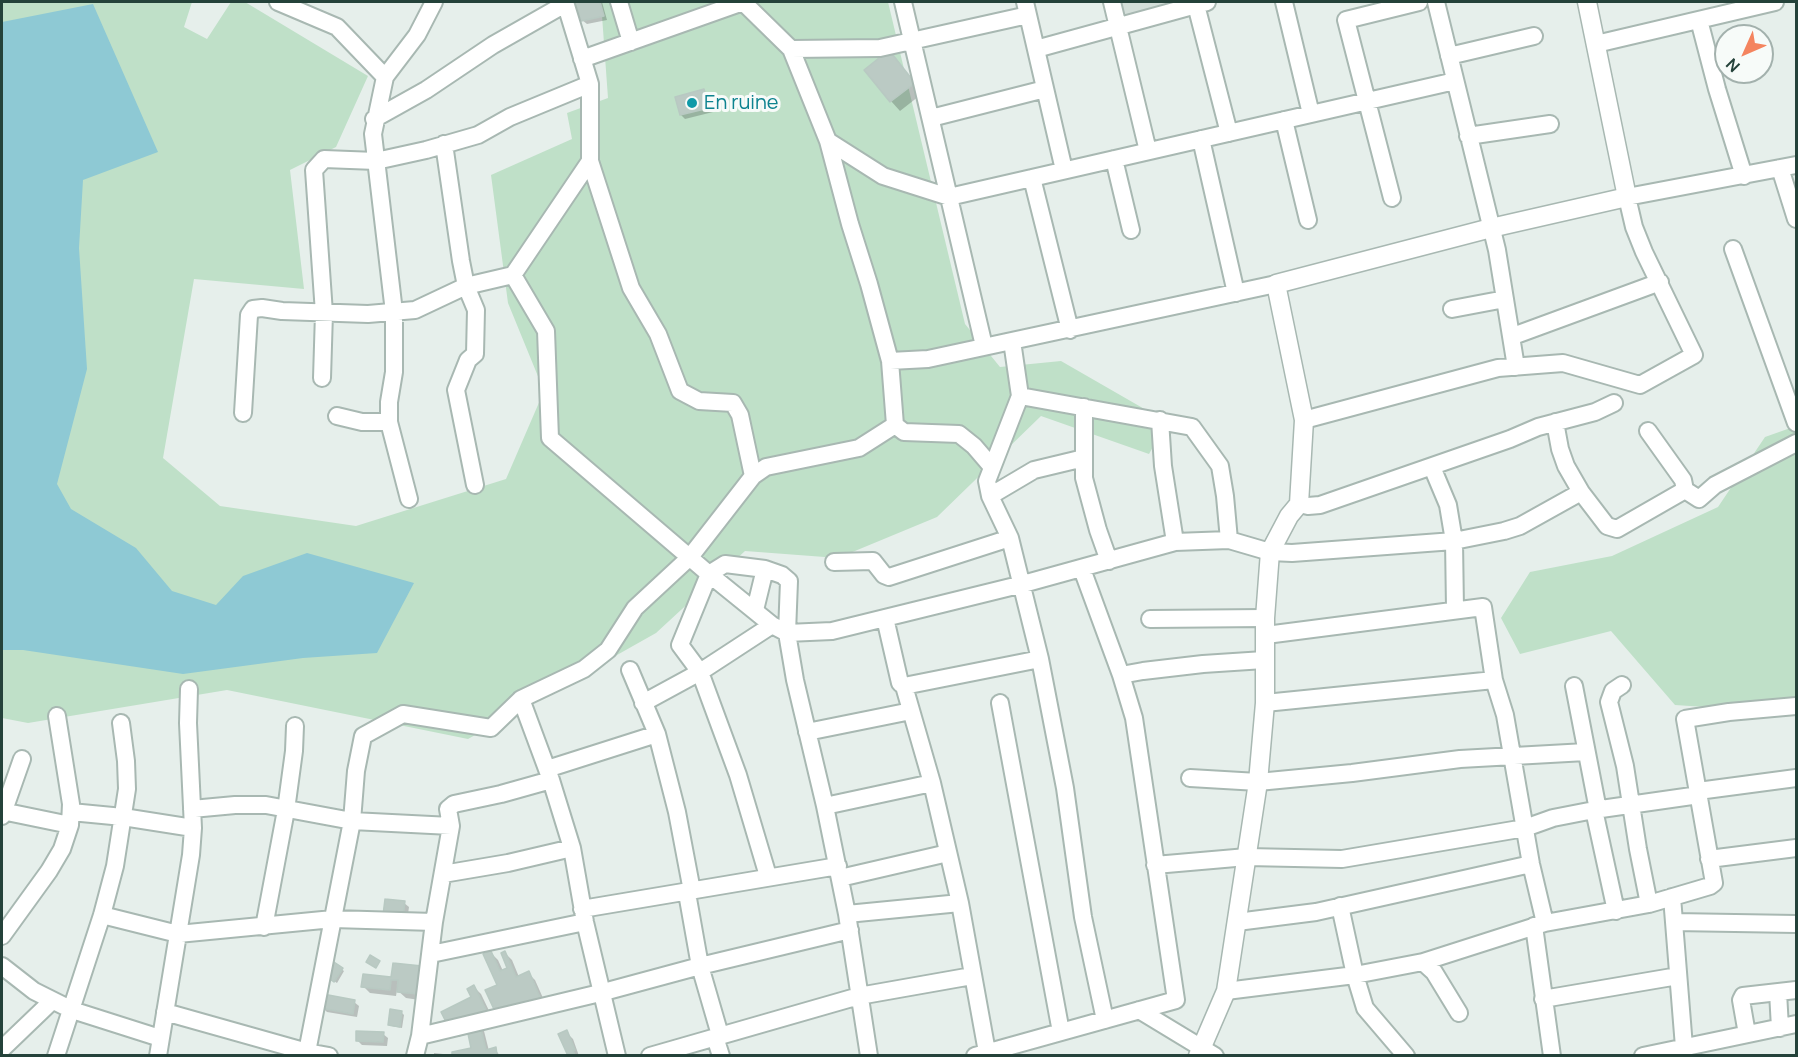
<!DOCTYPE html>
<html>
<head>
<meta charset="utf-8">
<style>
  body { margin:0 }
  #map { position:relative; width:1798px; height:1057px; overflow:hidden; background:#e6efeb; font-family:Manrope,sans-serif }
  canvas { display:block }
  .frame { position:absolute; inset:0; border:3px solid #24423a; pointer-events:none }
  .north { position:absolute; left:1714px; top:24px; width:60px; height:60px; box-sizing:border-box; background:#f7fbf9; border:2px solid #a3b1ad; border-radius:50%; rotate:225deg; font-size:16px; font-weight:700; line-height:24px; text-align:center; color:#24423a }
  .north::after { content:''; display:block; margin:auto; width:21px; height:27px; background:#f4845f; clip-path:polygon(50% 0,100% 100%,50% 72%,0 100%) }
</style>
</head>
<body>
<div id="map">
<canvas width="1798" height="1057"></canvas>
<div class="frame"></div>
<div class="north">N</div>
</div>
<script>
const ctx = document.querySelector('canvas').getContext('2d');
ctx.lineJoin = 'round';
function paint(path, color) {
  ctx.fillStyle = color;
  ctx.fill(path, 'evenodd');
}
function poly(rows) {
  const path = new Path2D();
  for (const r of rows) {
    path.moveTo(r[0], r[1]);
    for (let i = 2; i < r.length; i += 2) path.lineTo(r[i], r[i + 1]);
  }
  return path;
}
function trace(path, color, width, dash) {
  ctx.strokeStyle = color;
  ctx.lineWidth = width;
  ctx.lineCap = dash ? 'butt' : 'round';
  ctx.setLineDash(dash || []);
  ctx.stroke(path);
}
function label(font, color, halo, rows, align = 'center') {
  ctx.font = font + ' Manrope,sans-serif';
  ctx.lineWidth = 6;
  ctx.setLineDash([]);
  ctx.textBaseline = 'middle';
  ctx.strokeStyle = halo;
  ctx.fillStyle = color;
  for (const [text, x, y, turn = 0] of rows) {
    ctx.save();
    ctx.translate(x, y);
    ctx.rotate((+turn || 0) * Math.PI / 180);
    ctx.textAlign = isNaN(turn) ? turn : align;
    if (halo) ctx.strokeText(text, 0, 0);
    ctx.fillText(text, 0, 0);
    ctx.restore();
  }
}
paint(poly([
  [1121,2,1185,2,1124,18]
]), '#d4dfda');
paint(poly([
  [2,2,192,2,184,27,207,39,231,2,245,2,368,76,336,147,290,170,304,289,194,279,163,458,220,506,356,526,506,479,544,391,508,303,491,175,572,139,567,113,608,98,601,2,888,2,965,324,1000,367,1061,361,1167,422,1149,454,1041,416,937,517,838,558,745,551,656,633,468,739,227,690,28,723,2,718],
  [1796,426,1796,713,1675,705,1611,631,1520,654,1501,618,1530,572,1612,556,1718,507,1765,437]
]), '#bfe0c8');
paint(poly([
  [93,4,158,152,83,180,79,248,87,369,57,484,71,509,136,548,172,591,216,605,243,576,307,553,414,583,377,653,303,658,183,674,23,650,2,650,2,22]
]), '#8ec9d4');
paint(poly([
  [576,2,602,2,607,20,587,24,582,20],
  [889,52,923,93,900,111,891,101],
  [704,91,708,95,713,112,685,119,681,115],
  [404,903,409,907,407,921,389,919],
  [491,953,498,960,503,971,509,969,505,953,512,960,519,977,528,973,535,980,547,1007,506,1024,499,1017,499,986],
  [334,964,344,971,337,983,328,977],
  [394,964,426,1001,406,998,397,990,396,996,370,993,363,986,390,978,392,980],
  [474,987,481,994,493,1019,479,1027,484,1031,489,1051,495,1049,500,1056,454,1056,473,1049,469,1032,459,1037,452,1030,473,998],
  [354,1002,359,1006,357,1017,327,1012,322,1007],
  [402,1013,404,1015,402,1028,391,1026,389,1024],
  [566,1032,573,1039,579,1056,569,1056],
  [383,1034,388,1038,387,1046,362,1045,357,1040],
  [434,1053,443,1054,445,1056,434,1056]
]), '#0003');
const building = poly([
  [575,2,600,2,604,16,581,21,575,2],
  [889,50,915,83,890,102,864,70,889,50],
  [704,89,709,108,680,115,675,97,704,89],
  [385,899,405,901,403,917,383,915,385,899],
  [491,951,500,971,507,968,501,953,505,951,516,977,529,971,541,1000,498,1018,485,990,497,985,483,954,491,951],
  [370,955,380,961,376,968,366,962,370,955],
  [334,962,343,968,334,982,325,976,334,962],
  [393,963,422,966,419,994,397,992,398,980,391,980,390,990,361,987,363,974,391,977,393,963],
  [474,985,487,1012,450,1030,441,1012,471,997,467,989,474,985],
  [323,994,355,1000,353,1014,321,1008,323,994],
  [390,1009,402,1011,400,1027,388,1025,390,1009],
  [480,1025,486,1050,496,1047,497,1055,452,1056,452,1052,471,1048,467,1029,480,1025],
  [567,1030,575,1050,573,1050,575,1056,568,1056,558,1034,567,1030],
  [356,1031,384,1032,383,1042,356,1041,356,1031]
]);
paint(building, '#bbcac4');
trace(building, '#b8c9c2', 1.5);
const minor = poly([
  [278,2,337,27,385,77],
  [619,2,631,42],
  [743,2,791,49,828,141,850,224,869,284,890,361,895,425,904,432,959,434,974,446,992,467],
  [903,2,984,346],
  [1025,2,1064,170],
  [1112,2,1148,151],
  [1284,2,1311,114],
  [1436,2,1497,250,1516,367],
  [1196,5,1229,133],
  [1699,20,1717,89,1744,176],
  [1596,44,1775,2],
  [791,49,880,48,1028,15],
  [1036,49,1207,2],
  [1449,56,1534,36],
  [582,59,743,2],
  [931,118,1045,89],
  [374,119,426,90,493,45,565,4],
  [1284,120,1308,220],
  [1468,136,1550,124],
  [1201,139,1236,293],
  [828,141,883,176,949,197,1455,81],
  [444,144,461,261,466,286,476,310,475,354,468,360,456,390,475,485],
  [1114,159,1131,230],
  [590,161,631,288,658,334,680,391,699,401,733,403,740,415,753,476],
  [1780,168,1796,219],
  [1032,178,1070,330],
  [1392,198,1346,20,1419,2],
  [1733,249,1796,423],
  [513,275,546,331,550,438,709,574,772,625,787,633,832,631,1023,584,1175,542,1229,540,1270,552,1292,553,1454,541,1504,531,1520,526,1581,492],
  [1452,309,1505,299],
  [1513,336,1660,282],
  [1012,341,1020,396,987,481,990,496,1010,538,1040,659,1065,788,1083,917,1105,1020],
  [890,361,928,359,1276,284],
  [322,378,324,313,314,170,324,159,376,161,426,150,478,135,510,117,590,84],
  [1020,396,1192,427,1220,466,1225,496,1229,540],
  [1084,407,1084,478,1098,530,1109,561],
  [243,413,249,315,253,309,262,308,282,311,368,314,415,310,466,286,513,275,590,161,590,84,565,2],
  [337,416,362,422,389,422],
  [1160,420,1163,466,1175,542],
  [1304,420,1498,368,1563,363,1640,385,1694,355,1644,252,1634,227,1627,197,1796,165],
  [1555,422,1560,449,1566,466,1581,492,1607,526,1617,529,1685,490,1683,480,1648,431],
  [1432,467,1448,505,1454,541,1455,609],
  [1685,490,1699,499,1715,485,1796,443],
  [990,496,1034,470,1084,458],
  [409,499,389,422,389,402,394,372,394,312,373,134,385,77,417,35,434,2],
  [1299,504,1308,506,1320,505,1510,439,1538,427,1595,412,1614,403],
  [834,562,873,561,884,575,889,577,1010,538],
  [755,610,765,569],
  [885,618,900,683,904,686,932,783,960,903,987,1052],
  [1150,619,1265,618],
  [1266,635,1483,607,1494,680,1505,715,1531,864,1545,923],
  [630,670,657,734,677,812,692,891],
  [1121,675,1143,671,1203,664,1264,660],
  [1622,685,1613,691,1609,702,1625,766,1638,849,1649,904],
  [904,686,1040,659],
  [1574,686,1598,810],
  [521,699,551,780,572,848,585,922,617,1056],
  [643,703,700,672,772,625],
  [1000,703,1061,1032],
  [1265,703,1494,680],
  [807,732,911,711],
  [547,769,657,734],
  [1190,778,1258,782,1352,773,1460,759,1586,752],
  [1698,791,1796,778],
  [825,806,932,783],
  [192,809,235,805,266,805,352,821,451,826],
  [1594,810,1616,911],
  [2,811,70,825],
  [71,812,123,817,193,828],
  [2,816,22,759],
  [1709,859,1796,848],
  [1155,865,1247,857,1342,859,1525,828,1553,818,1594,810,1699,795],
  [443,874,508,863,572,848],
  [768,876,738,775,700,672,680,645,709,574,725,564,765,569,782,575,789,581,787,633,795,680,825,806,847,914,869,1056],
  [840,878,948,853],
  [687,893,700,966,720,1035],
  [1672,897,1684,1047],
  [1340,906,1355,975,1365,1008,1406,1056],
  [582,909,838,866],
  [847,914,960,903],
  [102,915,178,934,333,919,434,922],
  [1237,922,1316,912,1531,864],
  [1674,922,1796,924],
  [1534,926,1552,1056],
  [264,927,286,810,294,751,295,726],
  [2,936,49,871,62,849,70,825,71,804,57,716],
  [431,954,585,922],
  [1423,962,1434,972,1459,1013],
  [2,966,34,991,72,1010,160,1038],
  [1226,991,1355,975,1423,962,1545,923,1649,904,1710,886,1714,883,1685,719,1729,712,1796,706],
  [1778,992,1780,1028],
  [1543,999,1678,976],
  [1139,1010,1215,1056],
  [165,1012,307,1052,329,1056],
  [1747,1034,1741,1000,1743,996,1796,990],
  [420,1036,600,993,700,966,850,930],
  [715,1037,721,1056],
  [2,1049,52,1001],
  [307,1052,352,821,356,771,363,736,403,714,491,728,521,699,584,669,608,650,635,608,690,557,753,476,766,467,859,448,895,425],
  [56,1056,102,915,115,866,127,789,126,761,121,723],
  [158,1056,191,855,193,828,188,723,189,689],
  [415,1056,420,1036,434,922,451,826,448,809,454,804,501,794,551,780],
  [650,1056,859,996,972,976],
  [975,1056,1176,1000,1134,718,1121,675,1082,569],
  [1643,1056,1796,1024]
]);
const tertiary = poly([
  [1198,1056,1226,991,1258,782,1265,703,1265,618,1270,552,1289,516,1299,504,1304,420,1276,284,1491,228,1627,197,1587,2]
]);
trace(minor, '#a8b8b2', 20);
trace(tertiary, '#a8b8b2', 21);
trace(minor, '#fff', 16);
trace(tertiary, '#fff', 18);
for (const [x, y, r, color] of [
  [692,103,6,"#0f9aa8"]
]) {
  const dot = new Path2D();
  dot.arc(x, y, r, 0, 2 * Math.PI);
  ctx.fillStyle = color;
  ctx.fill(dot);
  trace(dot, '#f7fbf9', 2);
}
label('20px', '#0d838f', '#f7fbf9', [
  ["En ruine",704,103]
], 'left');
</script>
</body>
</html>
